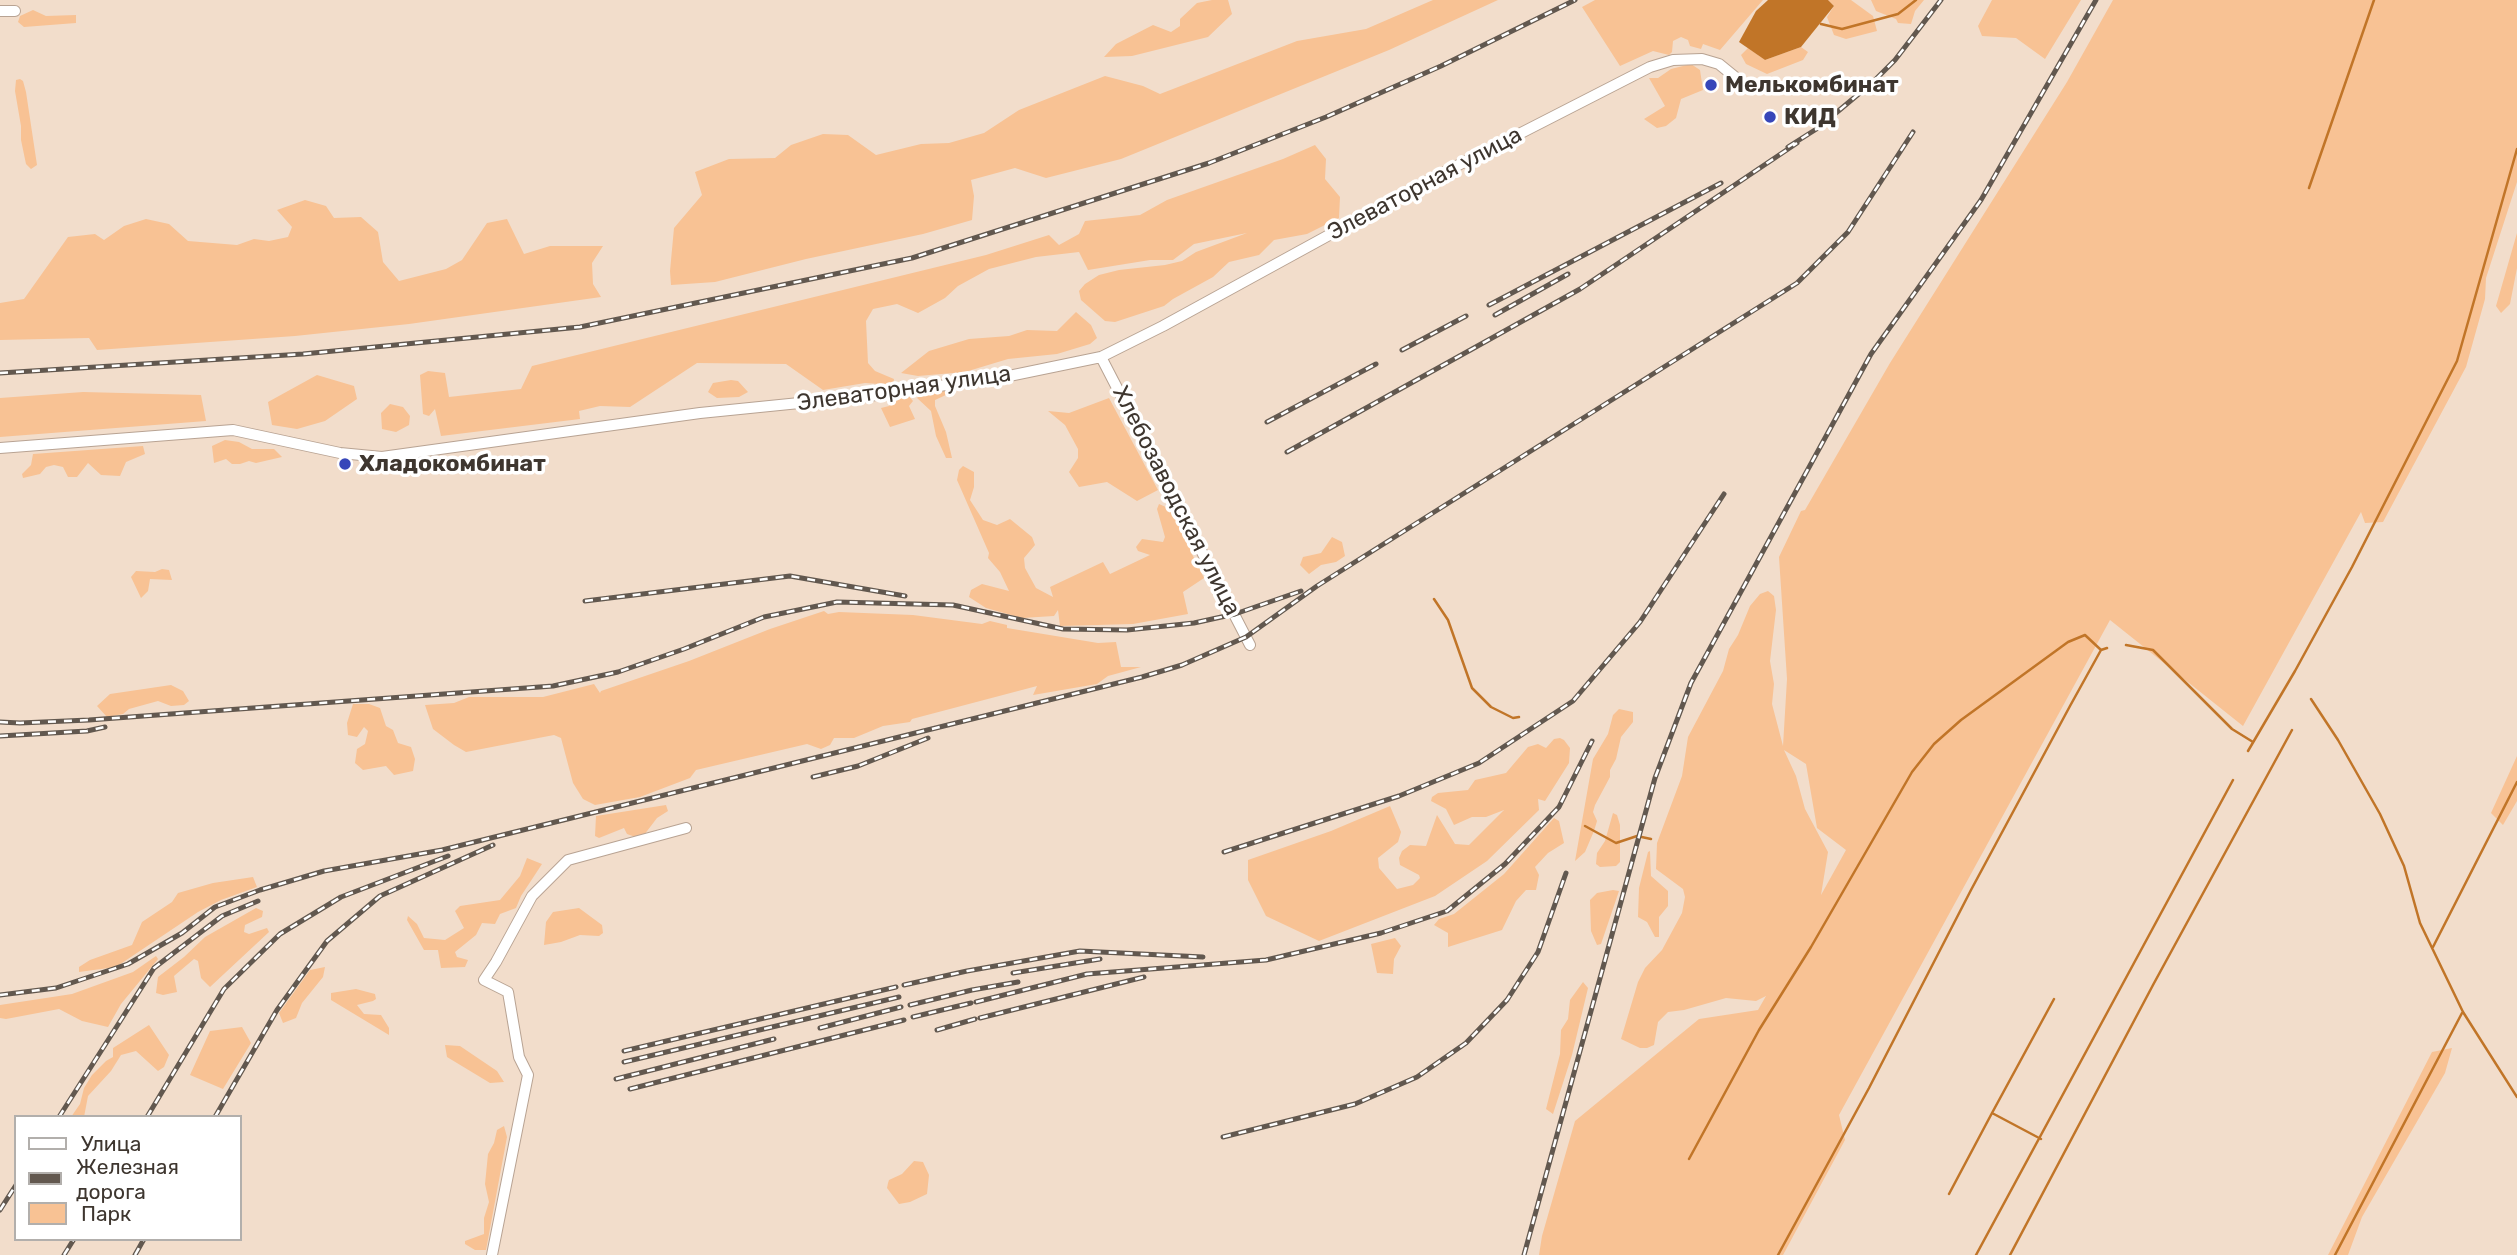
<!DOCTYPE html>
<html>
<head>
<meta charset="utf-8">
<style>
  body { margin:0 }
  #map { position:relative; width:2517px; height:1255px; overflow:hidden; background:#f2ddcb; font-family:Rubik,sans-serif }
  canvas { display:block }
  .legend { position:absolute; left:14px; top:1115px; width:228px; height:126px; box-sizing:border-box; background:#fff; border:2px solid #b2afac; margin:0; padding:9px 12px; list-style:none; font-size:21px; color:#3e362f }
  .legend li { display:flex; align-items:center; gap:14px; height:35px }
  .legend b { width:35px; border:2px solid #b2afac }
</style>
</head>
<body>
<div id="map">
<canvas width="2517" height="1255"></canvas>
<ul class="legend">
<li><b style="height:9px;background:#fff"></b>Улица</li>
<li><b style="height:9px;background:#62584f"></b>Железная дорога</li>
<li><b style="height:19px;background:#f8c294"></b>Парк</li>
</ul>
</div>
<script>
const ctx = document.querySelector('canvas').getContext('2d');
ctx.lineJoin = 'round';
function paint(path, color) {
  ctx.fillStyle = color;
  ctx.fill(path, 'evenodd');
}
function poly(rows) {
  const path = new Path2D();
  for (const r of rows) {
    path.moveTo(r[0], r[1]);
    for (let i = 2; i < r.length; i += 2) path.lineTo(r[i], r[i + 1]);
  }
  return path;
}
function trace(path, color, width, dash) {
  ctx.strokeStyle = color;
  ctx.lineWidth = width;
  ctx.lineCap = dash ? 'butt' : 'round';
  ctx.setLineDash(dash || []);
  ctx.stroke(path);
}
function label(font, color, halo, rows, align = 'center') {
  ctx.font = font + ' Rubik,sans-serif';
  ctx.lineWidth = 7;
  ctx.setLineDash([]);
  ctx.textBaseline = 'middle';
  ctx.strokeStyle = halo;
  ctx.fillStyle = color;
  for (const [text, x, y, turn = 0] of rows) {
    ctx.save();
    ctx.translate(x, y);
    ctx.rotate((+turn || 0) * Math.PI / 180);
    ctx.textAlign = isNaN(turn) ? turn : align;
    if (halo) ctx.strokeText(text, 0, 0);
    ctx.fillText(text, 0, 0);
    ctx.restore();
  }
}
paint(poly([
  [1212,0,1228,0,1232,14,1208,37,1132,56,1104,57,1116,44,1153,25,1171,32,1180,26,1180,19,1197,3],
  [1433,0,1498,0,1389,50,1121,159,1046,178,1015,168,971,180,974,196,972,220,923,234,806,259,715,282,671,285,670,271,674,228,702,195,695,172,729,159,775,158,791,145,823,134,848,135,876,155,921,144,949,143,984,133,1019,110,1105,76,1143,86,1160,94,1297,41,1366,29],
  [1595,0,1763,0,1720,50,1703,44,1701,49,1690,46,1688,40,1681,37,1673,41,1672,52,1669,55,1653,51,1620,66,1582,7],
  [1828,0,1851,0,1873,16,1877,31,1846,39,1834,35,1827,17,1834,6],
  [1871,0,1924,0,1915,11,1911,24,1898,23,1896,19,1876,11],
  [1992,0,2081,0,2045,59,2016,38,1982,36,1978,26],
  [2113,0,2517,0,2517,182,2486,278,2485,299,2466,367,2383,522,2365,523,2361,512,2243,726,2110,620,1839,1115,1845,1140,1783,1255,1539,1255,1542,1236,1575,1121,1699,1019,1758,1010,1766,996,1756,1001,1726,998,1684,1010,1668,1012,1658,1022,1654,1045,1647,1048,1640,1048,1621,1039,1638,982,1645,968,1662,950,1682,913,1685,897,1683,889,1656,869,1657,843,1682,776,1688,737,1723,671,1729,649,1738,635,1750,606,1760,594,1768,591,1774,596,1776,610,1770,661,1774,684,1772,704,1783,746,1787,679,1779,557,1801,511,1805,510,1890,363,2067,82],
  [1784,750,1806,764,1817,828,1846,850,1821,895,1828,852,1805,809,1796,776],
  [33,10,46,16,76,15,76,23,24,27,18,22,20,16],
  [1801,47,1808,52,1803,60,1767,74,1746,64,1741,55,1748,48,1765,60],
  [1691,64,1700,70,1703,90,1681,99,1676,118,1666,126,1657,128,1644,119,1665,106,1649,78,1658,78,1671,69],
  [20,79,23,81,26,92,37,165,31,169,26,164,21,140,21,126,15,91,16,80],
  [1315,145,1326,159,1325,179,1340,197,1339,218,1307,234,1274,240,1259,255,1229,262,1213,277,1173,299,1164,306,1115,322,1105,321,1081,300,1079,291,1085,284,1099,275,1119,270,1165,265,1182,261,1196,252,1247,233,1194,244,1173,260,1150,260,1088,270,1079,252,1036,257,989,269,958,286,945,298,918,313,897,304,873,309,866,321,868,363,875,371,894,379,893,385,865,383,823,390,786,364,697,363,630,407,600,406,579,411,580,419,441,436,435,409,429,416,423,414,420,375,428,371,445,373,449,397,521,389,532,366,986,255,1049,235,1059,245,1079,234,1085,221,1140,215,1167,200,1283,159],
  [305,200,326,206,334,218,361,217,378,232,383,262,399,281,446,269,462,260,487,223,507,219,524,254,550,246,603,246,592,263,593,284,601,297,409,324,295,336,97,350,89,338,0,340,0,303,24,299,68,237,95,234,104,240,124,226,146,219,169,224,188,241,237,245,254,239,269,241,288,237,292,227,277,210],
  [2517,233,2517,268,2510,304,2501,313,2496,306],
  [1076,312,1091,325,1097,338,1090,344,1057,354,1008,359,965,372,918,376,901,373,929,351,969,339,1009,336,1027,330,1057,331],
  [317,375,354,386,357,399,325,421,297,429,272,425,268,402],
  [731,380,738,381,748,392,739,397,717,398,708,392,713,383],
  [945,386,948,394,935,400,935,406,946,432,952,458,946,458,936,436,931,411,917,398,925,390],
  [83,392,201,395,206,421,0,437,0,398],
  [908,395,913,401,909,406,915,419,890,427,881,408,889,406,893,399],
  [1109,398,1158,490,1137,501,1107,482,1079,487,1069,472,1078,458,1078,449,1065,425,1048,411,1069,413],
  [390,404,403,407,410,416,409,425,396,432,382,429,381,413],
  [225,440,239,442,252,449,274,449,282,457,256,463,249,461,240,464,232,464,226,459,214,463,212,446],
  [143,446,145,454,126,462,120,476,101,475,88,463,77,477,68,477,63,467,54,465,46,467,40,474,23,478,22,474,31,465,33,454],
  [963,466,974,472,974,487,970,500,983,520,997,525,1010,519,1032,537,1035,545,1024,558,1025,568,1036,588,1053,597,1050,587,1103,562,1110,574,1150,555,1138,551,1136,547,1142,539,1163,542,1165,537,1157,509,1159,504,1168,508,1188,540,1192,554,1204,578,1183,592,1188,614,1133,624,1060,626,1058,610,1054,616,1022,618,986,608,969,597,971,590,982,584,1009,591,1000,572,988,558,989,553,957,480,959,470],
  [1332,537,1342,542,1345,556,1336,562,1321,565,1309,574,1300,565,1303,557,1321,553],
  [162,569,169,570,172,580,150,579,148,591,141,598,131,577,136,571,155,572],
  [824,611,828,614,839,612,913,615,982,624,990,621,1007,625,1007,628,1098,643,1116,642,1121,667,1141,667,1108,676,1097,684,1033,695,1037,686,912,719,910,722,883,726,854,738,834,738,830,745,821,749,807,744,696,770,690,778,640,797,595,805,583,799,573,783,561,738,554,735,466,752,454,745,433,729,425,705,454,703,469,697,543,697,594,684,600,693,601,691,689,661,770,629],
  [171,685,183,691,189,701,184,705,171,706,158,701,129,709,123,714,107,717,97,706,110,694],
  [353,704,369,704,380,708,386,726,393,730,398,743,411,747,415,759,413,771,394,775,386,766,363,770,355,763,357,749,365,744,368,731,364,727,357,737,348,735,347,723],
  [1619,709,1633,712,1633,722,1621,737,1616,759,1610,770,1610,777,1595,805,1593,812,1597,821,1594,831,1585,852,1575,861,1593,759,1608,734,1613,715],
  [1560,738,1564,740,1570,748,1569,763,1545,801,1538,799,1539,810,1487,861,1435,896,1319,941,1266,916,1248,880,1248,860,1331,831,1390,806,1401,832,1398,842,1378,858,1379,868,1397,889,1413,885,1420,878,1419,875,1400,865,1399,858,1402,851,1410,845,1426,846,1437,815,1455,844,1469,845,1504,810,1486,817,1472,817,1454,825,1446,809,1431,801,1432,797,1438,793,1468,790,1475,780,1506,773,1528,747,1538,744,1546,748,1554,739],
  [2517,756,2517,801,2503,825,2491,813],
  [666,805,668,811,657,818,641,839,627,834,624,828,599,838,595,836,596,816],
  [1613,813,1617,815,1620,825,1620,862,1616,866,1600,867,1596,864,1597,853,1605,841],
  [1554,818,1559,821,1564,843,1548,853,1535,867,1539,875,1536,890,1526,890,1516,901,1502,930,1448,947,1448,933,1434,925,1439,919,1454,914,1504,874],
  [1650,851,1651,876,1668,891,1668,906,1659,917,1659,937,1655,937,1647,922,1638,917,1639,888,1648,852],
  [527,858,542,864,521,896,516,908,500,914,495,924,482,923,476,935,455,952,457,957,468,960,465,967,441,968,438,950,424,950,407,920,408,916,417,924,424,938,445,940,464,928,455,911,460,906,500,900,520,876],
  [253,877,257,887,221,900,198,912,116,967,79,972,79,967,90,960,132,945,142,922,172,902,178,893,213,883],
  [1613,890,1619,891,1601,944,1597,945,1591,931,1590,900,1597,893],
  [256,908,263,911,262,917,245,925,244,932,249,934,267,928,269,932,210,987,201,978,198,961,194,959,174,976,177,992,163,995,156,993,158,977,184,957,205,937],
  [579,908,602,925,603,933,599,936,580,935,561,942,544,945,546,922,553,912],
  [1395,938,1401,946,1394,959,1393,974,1377,973,1371,944],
  [156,956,158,959,121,1004,108,1027,82,1021,59,1009,6,1019,0,1018,0,1005,72,994,133,972],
  [325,967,323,977,302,1003,296,1018,283,1023,279,1013,310,970],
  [1583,982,1588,988,1572,1055,1553,1114,1546,1109,1560,1054,1561,1030,1568,1019,1570,1000],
  [356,989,375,994,376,999,373,1001,357,1005,364,1014,381,1015,389,1028,389,1035,331,1000,331,993],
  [149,1025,169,1055,164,1067,158,1071,136,1051,121,1055,111,1071,88,1096,84,1117,71,1117,80,1104,84,1088,92,1075,106,1061,113,1057,113,1048],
  [242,1027,251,1043,223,1089,190,1075,210,1031],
  [445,1045,460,1046,497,1071,504,1082,490,1083,447,1057],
  [2452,1048,2445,1073,2362,1217,2348,1255,2328,1255,2432,1052],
  [504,1126,507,1137,486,1250,475,1250,465,1244,465,1241,484,1234,484,1218,489,1202,485,1184,488,1154,494,1143,497,1130],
  [914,1161,923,1162,929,1175,927,1194,910,1202,899,1204,887,1188,888,1183,889,1180,902,1174]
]), '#f8c294');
paint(poly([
  [1768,0,1828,0,1834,6,1801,47,1765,60,1739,42,1756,11]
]), '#c17528');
trace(poly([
  [1821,24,1842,29,1898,14,1916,0],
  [2309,188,2374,0],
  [1434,599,1448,620,1472,688,1491,707,1513,718,1519,717],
  [2126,645,2153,650,2232,729,2253,742],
  [2311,699,2338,740,2380,814,2404,866,2420,923,2463,1012,2517,1097],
  [2248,751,2295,671,2352,567,2457,361,2517,149],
  [1585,826,1616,843,1637,836,1651,839],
  [2433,947,2517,782],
  [1992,1113,2054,999],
  [1689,1159,1759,1030,1811,947,1912,772,1934,744,1961,720,2068,642,2085,635,2101,650],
  [1949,1194,1992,1113,2041,1139],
  [1778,1255,1869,1088,1971,890,2070,706,2101,650,2107,648],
  [1976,1255,2233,780],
  [2010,1255,2153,985,2292,730],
  [2335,1255,2462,1013]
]), '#c17528', 2.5);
const minor = poly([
  [0,11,15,11],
  [1101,357,1250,645],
  [0,448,233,430,340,453,382,457,700,413,869,396,1009,376,1101,357,1163,326,1435,177,1650,67,1673,60,1702,59,1719,64,1735,77],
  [492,1255,528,1075,519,1057,508,992,484,980,496,962,532,896,568,860,686,828]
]);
trace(minor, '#b8a393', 12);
trace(minor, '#fff', 10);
const rail = poly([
  [1788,147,1818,128,1873,82,1895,60,1941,0],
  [1489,305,1721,183],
  [1495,315,1568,274],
  [1402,350,1466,316],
  [0,373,303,354,580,327,912,258,1209,163,1326,117,1441,66,1575,0],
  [1267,422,1376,364],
  [1287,452,1580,289,1797,143],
  [585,601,790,576,905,596],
  [0,722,20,723,89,720,553,686,618,672,684,649,764,617,837,602,953,605,1063,629,1127,630,1194,623,1235,614,1301,591],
  [0,736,87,731,105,727],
  [813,777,858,766,928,738],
  [1224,852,1399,796,1479,763,1573,701,1640,622,1724,494],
  [1013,973,1100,959],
  [904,985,967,971,1080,951,1203,957],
  [0,995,56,988,128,964,182,933,215,907,260,890,324,871,442,850,1142,677,1182,665,1246,637,1317,586,1797,283,1848,232,1913,132],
  [976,1002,1087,974,1266,960,1381,933,1447,911,1505,864,1559,807,1592,741],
  [910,1005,972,990,1018,982],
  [913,1017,971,1003],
  [980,1018,1144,977],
  [820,1028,901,1007],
  [937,1030,975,1019],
  [624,1051,896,987],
  [624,1062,899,997],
  [616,1079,774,1039],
  [630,1089,904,1020],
  [59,1117,154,968,222,916,258,901],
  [147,1117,224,989,280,934,341,897,448,856],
  [215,1117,277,1010,327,941,380,896,493,845],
  [1223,1137,1355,1104,1417,1077,1466,1043,1507,1000,1538,952,1566,873],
  [0,1210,16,1185],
  [64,1255,74,1239],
  [135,1255,144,1239],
  [1524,1255,1655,778,1691,683,1871,354,1981,200,2096,0]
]);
trace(rail, '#62584f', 5);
trace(rail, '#fff', 2.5, [8]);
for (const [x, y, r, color] of [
  [1711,85,7,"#3746b9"],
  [1770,117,7,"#3746b9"],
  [345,464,7,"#3746b9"]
]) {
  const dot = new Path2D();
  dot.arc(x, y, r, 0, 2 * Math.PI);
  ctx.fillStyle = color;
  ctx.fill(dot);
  trace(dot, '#fff', 2.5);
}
label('bold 23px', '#3e362f', '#fff', [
  ["Мелькомбинат",1725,85],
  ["КИД",1784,117],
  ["Хладокомбинат",359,464]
], 'left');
label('23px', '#3e362f', '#fff', [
  ["Элеваторная улица",1425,184,-28],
  ["Элеваторная улица",904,389,-8],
  ["Хлебозаводская улица",1176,501,63]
]);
</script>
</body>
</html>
